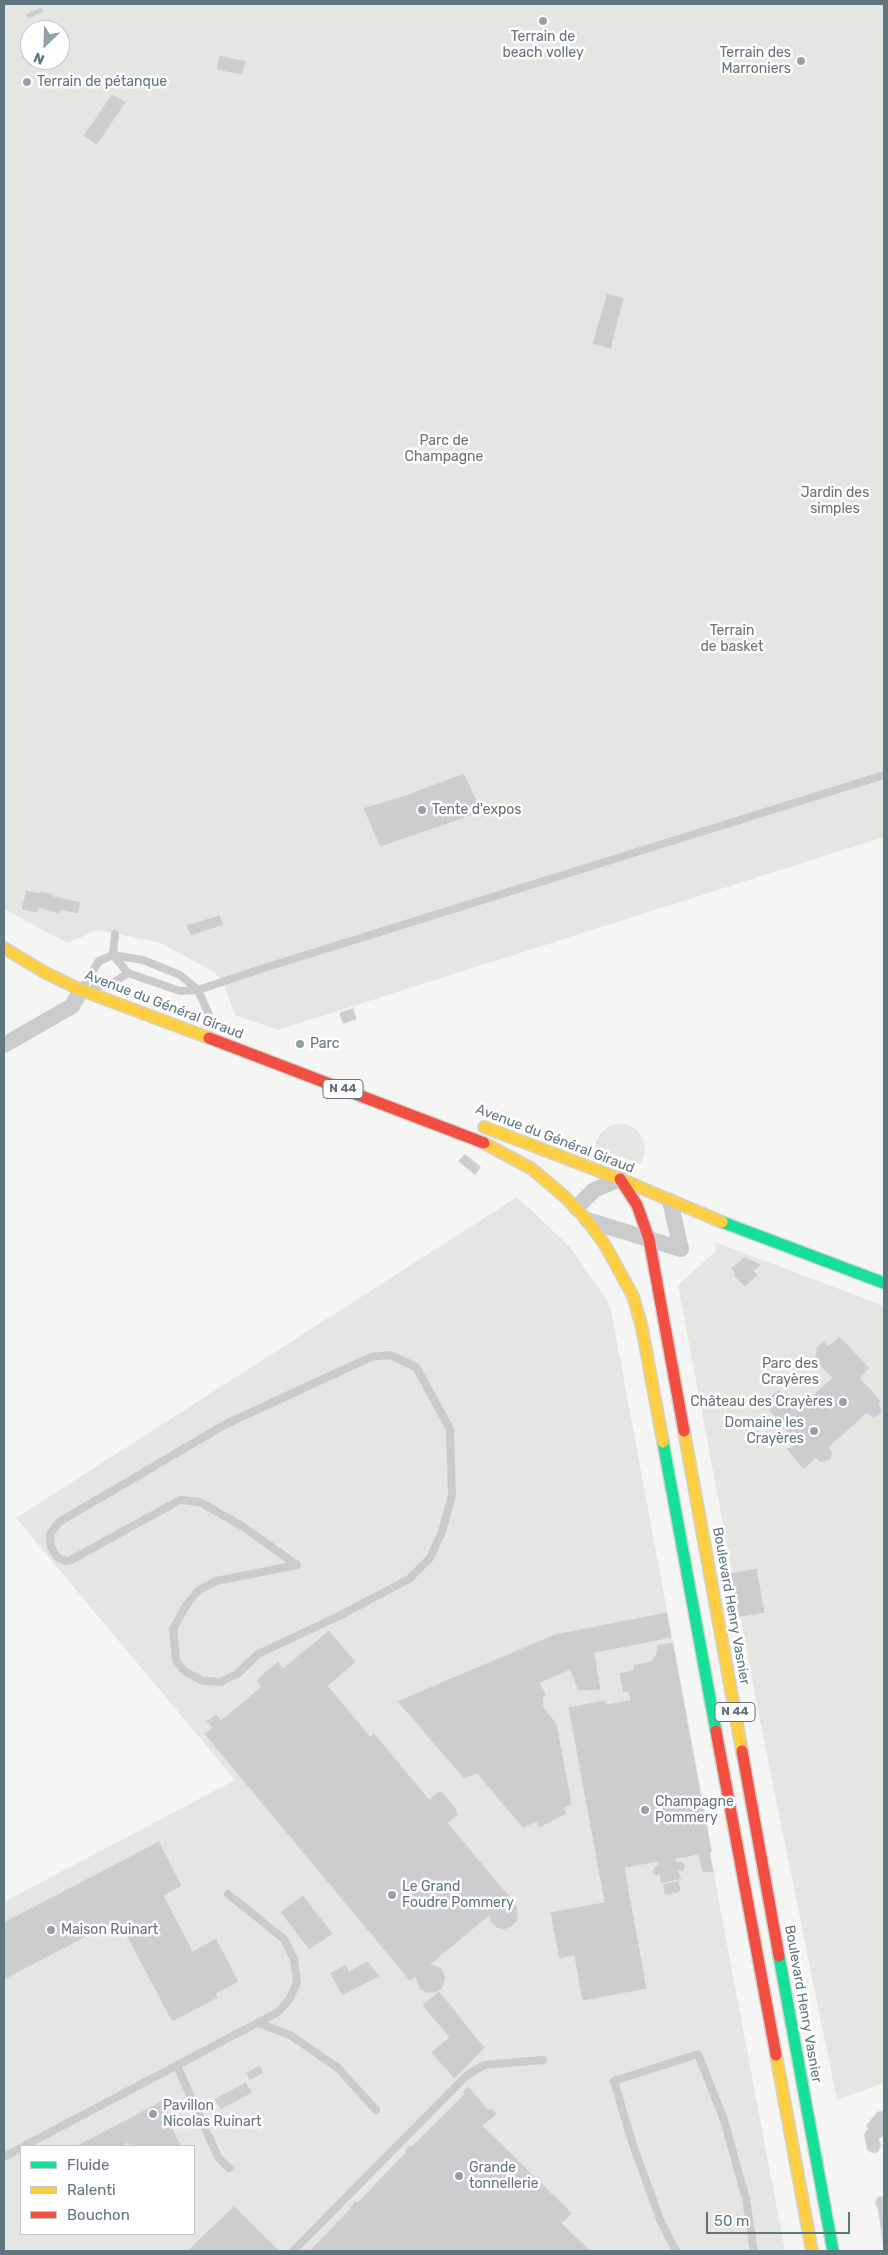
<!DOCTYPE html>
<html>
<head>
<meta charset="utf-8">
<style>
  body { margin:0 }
  #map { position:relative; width:888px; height:2255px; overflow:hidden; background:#f5f5f4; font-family:Rubik,sans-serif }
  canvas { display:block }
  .frame { position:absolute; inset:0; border:5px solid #60767f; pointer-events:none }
  .legend { position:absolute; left:20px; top:2145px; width:175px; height:90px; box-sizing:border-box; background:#fff; border:1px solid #bfc8cc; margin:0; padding:6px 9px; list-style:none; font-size:15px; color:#60767f }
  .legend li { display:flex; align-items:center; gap:10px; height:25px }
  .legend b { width:25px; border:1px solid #bfc8cc }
  .north { position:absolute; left:20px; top:20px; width:50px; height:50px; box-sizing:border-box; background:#fff; border:1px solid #bfc8cc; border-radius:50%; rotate:204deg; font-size:14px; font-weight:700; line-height:20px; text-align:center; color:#60767f }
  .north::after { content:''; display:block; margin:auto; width:18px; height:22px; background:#94a2a8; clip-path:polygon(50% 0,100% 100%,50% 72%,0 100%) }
  .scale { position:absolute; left:706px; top:2212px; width:144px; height:22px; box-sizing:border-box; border:2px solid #60767f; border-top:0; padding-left:6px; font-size:15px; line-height:18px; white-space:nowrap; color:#60767f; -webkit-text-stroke:4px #fff; paint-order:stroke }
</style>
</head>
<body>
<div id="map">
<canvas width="888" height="2255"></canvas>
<div class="frame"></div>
<ul class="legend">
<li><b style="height:6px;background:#16e098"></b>Fluide</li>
<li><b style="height:6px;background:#ffcf43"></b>Ralenti</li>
<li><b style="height:6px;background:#f24e42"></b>Bouchon</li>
</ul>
<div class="north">N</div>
<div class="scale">50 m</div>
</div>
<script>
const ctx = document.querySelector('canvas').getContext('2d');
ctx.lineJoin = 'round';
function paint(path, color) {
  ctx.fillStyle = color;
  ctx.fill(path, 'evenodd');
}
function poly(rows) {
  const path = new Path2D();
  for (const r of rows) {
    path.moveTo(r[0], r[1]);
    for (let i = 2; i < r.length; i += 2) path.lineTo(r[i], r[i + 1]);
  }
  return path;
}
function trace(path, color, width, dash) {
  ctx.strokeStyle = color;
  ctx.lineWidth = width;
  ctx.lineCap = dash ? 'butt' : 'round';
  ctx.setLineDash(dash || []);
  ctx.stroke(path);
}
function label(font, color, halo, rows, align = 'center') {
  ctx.font = font + ' Rubik,sans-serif';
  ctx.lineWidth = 5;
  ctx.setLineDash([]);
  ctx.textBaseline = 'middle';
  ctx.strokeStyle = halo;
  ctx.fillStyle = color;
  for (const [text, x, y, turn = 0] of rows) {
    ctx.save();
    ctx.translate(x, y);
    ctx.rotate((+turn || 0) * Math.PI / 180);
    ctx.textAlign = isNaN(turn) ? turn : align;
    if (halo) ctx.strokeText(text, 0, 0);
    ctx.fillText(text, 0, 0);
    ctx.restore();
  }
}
paint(poly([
  [517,1197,569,1246,605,1297,611,1310,712,1852,710,1853,718,1897,785,2251,4,2251,4,1902,235,1780,16,1518],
  [21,2146,194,2146,194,2234,21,2234]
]), '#e4e6e5');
paint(poly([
  [4,4,884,4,884,837,278,1030,235,1015,223,982,214,972,161,943,98,930,67,943,4,909],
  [30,30,60,30,60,60,30,60],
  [622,1123,635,1128,643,1138,645,1151,641,1164,594,1147,599,1135,609,1126],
  [715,1242,884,1306,884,2083,837,2100,760,1721,678,1285,716,1251],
  [687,2084,704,2093,737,2190,728,2191,705,2179,685,2186,674,2210,669,2211,636,2114,647,2097],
  [704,2187,719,2195,724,2207,718,2222,703,2227,688,2221,682,2207,690,2192],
  [704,2201,710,2204,712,2209,710,2214,704,2216,698,2214,696,2208,699,2203],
  [740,2206,748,2251,688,2251,675,2226,680,2223,701,2235,721,2229,731,2207]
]), '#e4e7e1');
const building = poly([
  [42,7,44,12,28,19,26,14,42,7],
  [219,55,246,61,242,75,216,70,219,55],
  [112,94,126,102,97,145,83,136,112,94],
  [607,293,624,298,611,349,592,344,607,293],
  [464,773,482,812,380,847,363,808,406,795,464,773],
  [26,890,39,893,40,891,54,894,53,896,81,902,78,914,61,910,60,914,39,908,37,913,21,910,26,890],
  [220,915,224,925,190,936,186,925,220,915],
  [353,1008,357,1019,343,1024,339,1013,353,1008],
  [465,1154,481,1167,475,1175,458,1161,465,1154],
  [744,1257,761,1264,754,1271,758,1275,745,1287,733,1275,735,1273,731,1268,744,1257],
  [840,1336,869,1368,860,1378,881,1401,879,1403,882,1412,875,1418,866,1414,829,1447,833,1453,830,1460,821,1463,816,1458,806,1468,802,1468,786,1449,794,1445,796,1438,794,1436,792,1438,763,1403,778,1390,780,1390,797,1409,832,1378,813,1358,816,1355,816,1348,823,1341,828,1345,832,1343,840,1336],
  [757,1568,765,1613,739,1617,731,1573,757,1568],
  [667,1612,672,1638,595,1653,601,1690,578,1691,570,1670,540,1683,546,1694,543,1699,544,1707,557,1724,572,1804,565,1808,567,1814,539,1828,536,1822,523,1828,477,1774,464,1779,397,1701,555,1634,667,1612],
  [329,1630,356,1662,328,1686,370,1736,374,1733,429,1799,439,1791,443,1792,457,1810,458,1815,448,1823,510,1897,508,1900,516,1905,518,1910,518,1920,511,1927,503,1930,497,1928,491,1923,489,1916,431,1964,442,1968,446,1979,442,1989,435,1993,426,1993,420,1990,415,1977,410,1981,204,1734,212,1728,206,1721,216,1714,221,1720,261,1687,256,1680,278,1661,283,1668,329,1630],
  [673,1642,712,1852,710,1853,714,1873,702,1872,698,1855,676,1859,676,1862,681,1861,686,1866,683,1871,678,1871,682,1879,660,1884,660,1875,656,1876,652,1873,654,1867,658,1865,658,1862,625,1868,647,1989,582,2001,574,1956,559,1959,550,1912,604,1902,568,1707,604,1700,606,1704,630,1700,628,1692,623,1693,619,1673,634,1670,633,1665,651,1661,656,1654,657,1645,673,1642],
  [159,1841,182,1886,164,1896,193,1951,216,1938,239,1982,216,1994,218,1998,172,2022,118,1920,4,1980,4,1922,159,1841],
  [679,1880,681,1890,678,1893,668,1895,664,1893,663,1884,679,1880],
  [303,1895,333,1934,309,1950,280,1912,303,1895],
  [367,1961,380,1976,342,1996,330,1973,346,1964,349,1971,367,1961],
  [439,1991,485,2048,454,2079,431,2052,449,2037,422,2005,439,1991],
  [260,2065,264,2073,250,2080,246,2073,260,2065],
  [246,2082,252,2093,220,2110,214,2099,246,2082],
  [468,2086,489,2110,491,2108,497,2114,483,2126,572,2213,562,2223,591,2251,309,2251,351,2208,350,2207,356,2200,358,2202,406,2152,404,2151,410,2145,412,2146,464,2094,462,2092,468,2086],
  [165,2099,173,2129,181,2146,130,2146,128,2143,123,2146,76,2146,165,2099],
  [884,2110,884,2137,879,2138,881,2147,877,2153,872,2153,867,2150,864,2134,868,2128,866,2126,877,2112,884,2110],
  [883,2196,884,2244,883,2244,878,2210,875,2202,878,2197,883,2196],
  [234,2206,280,2251,187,2251,234,2206]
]);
paint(building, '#cbcdce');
trace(building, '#e4e4e4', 1);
const fast = poly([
  [722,1222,884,1283],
  [663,1442,716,1731],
  [779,1956,833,2251]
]);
const slow = poly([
  [4,948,46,973,81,990,209,1038],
  [484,1127,620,1179,722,1222],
  [484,1143,532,1169,565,1197,587,1220,605,1245,633,1296,642,1328,663,1442],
  [684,1431,742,1751],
  [776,2055,812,2251]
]);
const jam = poly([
  [209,1038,484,1143],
  [620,1179,637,1205,649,1239,684,1431],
  [716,1731,776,2055],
  [742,1751,779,1956]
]);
trace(fast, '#d1d2d2', 14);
trace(slow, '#d1d2d2', 14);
trace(jam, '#d1d2d2', 14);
trace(poly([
  [128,973,180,991,198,990,261,969,884,775],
  [95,987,111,984,128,973,113,955,115,934],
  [82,988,99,961,113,955,143,960,180,975,198,990,213,1024],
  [390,1355,416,1367,450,1429,452,1495,442,1532,430,1558,409,1579,337,1617,258,1654,237,1674,221,1682,203,1681,184,1671,176,1660,173,1629,187,1604,199,1590,216,1581,297,1565,242,1526,200,1502,180,1500,71,1560,66,1561,57,1557,51,1547,50,1534,59,1522,226,1424,371,1357,390,1355],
  [258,2023,290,2035,338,2068,376,2110],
  [177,2066,218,2157,229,2168],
  [24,2146,278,2012,289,2000,297,1983,294,1959,284,1939,228,1894],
  [4,2157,21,2148],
  [293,2251,466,2076,484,2065,543,2060],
  [676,2251,661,2222,632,2142,614,2081,698,2054,724,2120,746,2199,754,2251]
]), '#cacbcc', 8);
trace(poly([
  [4,1045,72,1006,81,990],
  [670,1201,681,1249],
  [576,1208,594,1190,620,1179],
  [587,1220,681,1249]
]), '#cacbcc', 16);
trace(fast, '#16e098', 11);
trace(slow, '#ffcf43', 11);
trace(jam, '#f24e42', 11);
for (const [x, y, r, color] of [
  [543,21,5,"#94a2a8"],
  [801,61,5,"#94a2a8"],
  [27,82,5,"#94a2a8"],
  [422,810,5,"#94a2a8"],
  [300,1044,5,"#94a2a8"],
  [843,1402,5,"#94a2a8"],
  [814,1431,5,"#94a2a8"],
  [645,1810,5,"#94a2a8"],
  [392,1895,5,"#94a2a8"],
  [51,1930,5,"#94a2a8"],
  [153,2114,5,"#94a2a8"],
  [459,2176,5,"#94a2a8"]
]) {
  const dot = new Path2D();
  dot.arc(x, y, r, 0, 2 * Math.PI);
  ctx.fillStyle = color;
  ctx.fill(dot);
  trace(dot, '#fff', 2);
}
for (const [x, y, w] of [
  [343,1089,40],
  [735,1712,40]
]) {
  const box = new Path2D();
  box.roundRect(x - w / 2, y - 9.5, w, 19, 4);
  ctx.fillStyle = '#fff';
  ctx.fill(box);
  trace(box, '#60767f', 1);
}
label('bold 12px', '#60767f', null, [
  ["N 44",343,1089],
  ["N 44",735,1712]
]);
label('14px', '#60767f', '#fff', [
  ["Terrain de",543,37,"center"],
  ["beach volley",543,53,"center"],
  ["Terrain des",791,53,"right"],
  ["Marroniers",791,69,"right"],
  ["Terrain de pétanque",37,82],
  ["Tente d'expos",432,810],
  ["Parc",310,1044],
  ["Château des Crayères",833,1402,"right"],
  ["Domaine les",804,1423,"right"],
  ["Crayères",804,1439,"right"],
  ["Champagne",655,1802],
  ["Pommery",655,1818],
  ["Le Grand",402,1887],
  ["Foudre Pommery",402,1903],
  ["Maison Ruinart",61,1930],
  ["Pavillon",163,2106],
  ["Nicolas Ruinart",163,2122],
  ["Grande",469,2168],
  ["tonnellerie",469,2184]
], 'left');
label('14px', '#677760', '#fff', [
  ["Parc de",444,441],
  ["Champagne",444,457],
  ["Jardin des",835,493],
  ["simples",835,509],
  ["Terrain",732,631],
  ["de basket",732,647],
  ["Parc des",790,1364],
  ["Crayères",790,1380]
]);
label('14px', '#60767f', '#fff', [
  ["Avenue du Général Giraud",164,1005,21],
  ["Avenue du Général Giraud",555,1139,21],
  ["Boulevard Henry Vasnier",731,1606,80],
  ["Boulevard Henry Vasnier",803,2004,80]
]);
</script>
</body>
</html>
